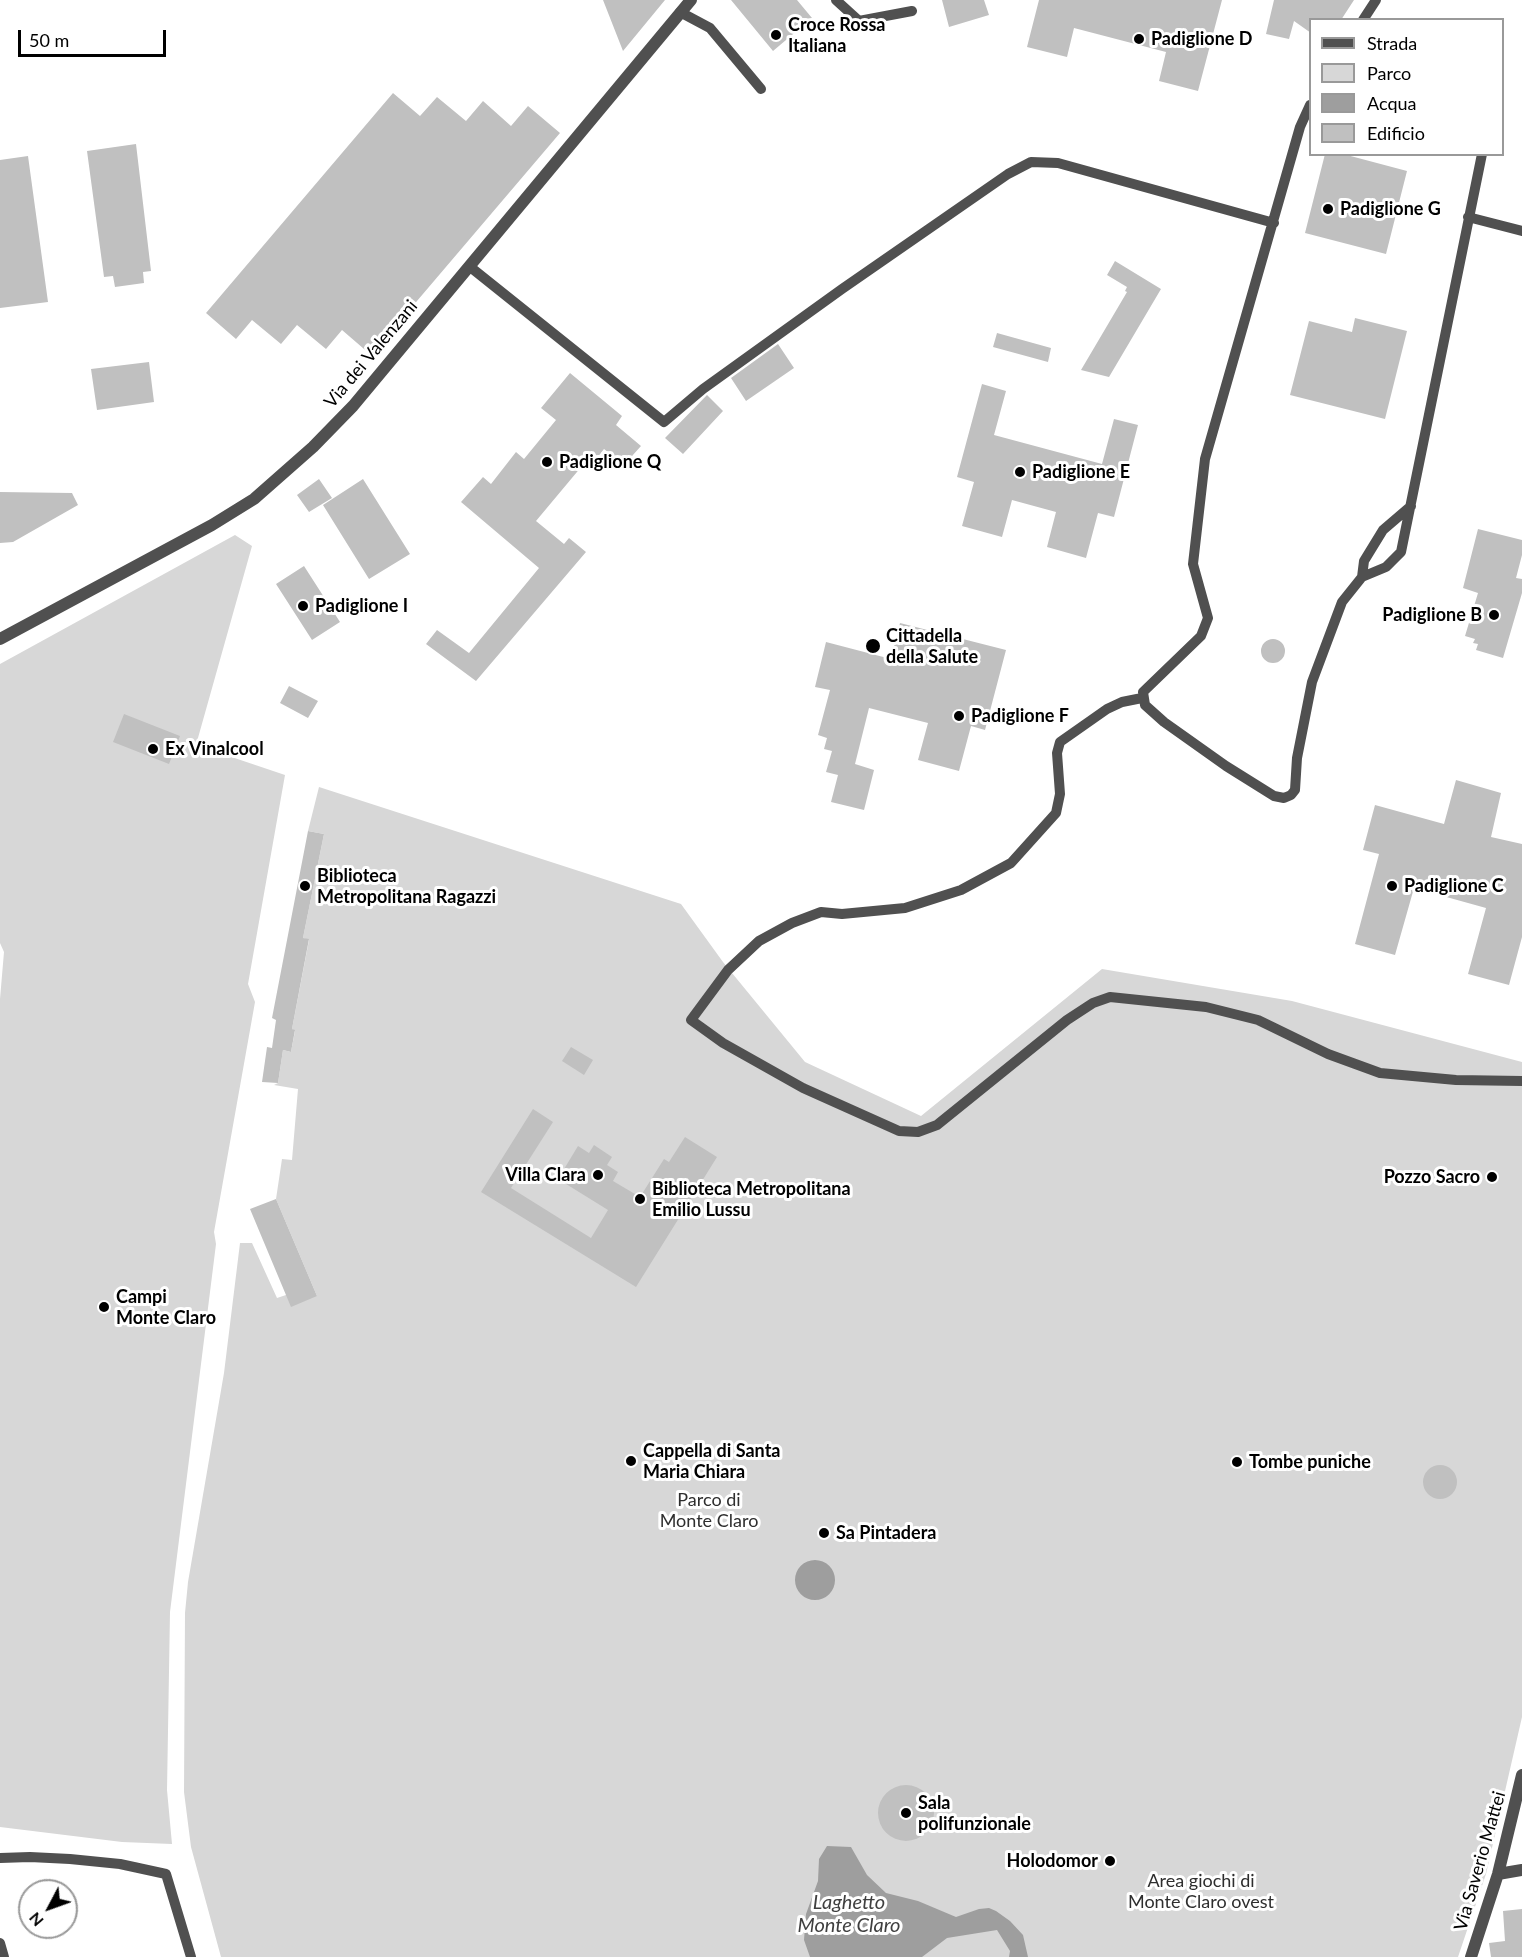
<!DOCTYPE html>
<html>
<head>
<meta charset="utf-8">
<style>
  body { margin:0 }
  #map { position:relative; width:1522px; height:1957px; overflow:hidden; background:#fff; font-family:Lato,sans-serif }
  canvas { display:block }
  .legend { position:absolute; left:1309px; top:18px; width:195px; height:138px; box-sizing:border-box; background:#fff; border:2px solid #999; margin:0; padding:8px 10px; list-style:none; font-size:18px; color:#000 }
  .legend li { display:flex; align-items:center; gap:12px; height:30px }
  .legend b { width:30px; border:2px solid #999 }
  .north { position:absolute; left:18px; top:1879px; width:60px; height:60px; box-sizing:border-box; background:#fff; border:2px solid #999; border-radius:50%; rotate:229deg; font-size:16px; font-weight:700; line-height:24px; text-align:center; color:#000 }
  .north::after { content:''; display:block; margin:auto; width:21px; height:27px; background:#000; clip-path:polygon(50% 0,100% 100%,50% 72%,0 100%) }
  .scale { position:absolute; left:18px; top:30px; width:148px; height:27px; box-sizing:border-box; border:3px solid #000; border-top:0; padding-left:8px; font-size:18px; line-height:21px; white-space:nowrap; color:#000; -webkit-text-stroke:4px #fff; paint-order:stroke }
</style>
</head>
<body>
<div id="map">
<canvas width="1522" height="1957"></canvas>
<ul class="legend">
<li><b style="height:8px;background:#505050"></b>Strada</li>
<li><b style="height:16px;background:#d7d7d7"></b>Parco</li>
<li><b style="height:16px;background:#9e9e9e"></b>Acqua</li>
<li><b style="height:16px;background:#c0c0c0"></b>Edificio</li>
</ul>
<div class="north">N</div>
<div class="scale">50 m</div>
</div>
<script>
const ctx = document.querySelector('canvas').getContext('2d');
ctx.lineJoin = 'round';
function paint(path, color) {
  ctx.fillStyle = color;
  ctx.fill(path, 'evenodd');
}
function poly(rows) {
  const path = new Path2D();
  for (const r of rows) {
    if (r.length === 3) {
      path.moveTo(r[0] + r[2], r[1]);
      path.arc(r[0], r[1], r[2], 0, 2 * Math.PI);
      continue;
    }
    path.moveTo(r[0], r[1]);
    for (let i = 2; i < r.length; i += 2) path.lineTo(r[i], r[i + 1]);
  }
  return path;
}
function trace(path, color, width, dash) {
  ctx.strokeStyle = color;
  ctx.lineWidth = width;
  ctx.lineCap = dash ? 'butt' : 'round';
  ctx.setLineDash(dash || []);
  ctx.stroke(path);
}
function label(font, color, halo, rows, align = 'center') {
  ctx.font = font + ' Lato,sans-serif';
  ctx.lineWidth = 6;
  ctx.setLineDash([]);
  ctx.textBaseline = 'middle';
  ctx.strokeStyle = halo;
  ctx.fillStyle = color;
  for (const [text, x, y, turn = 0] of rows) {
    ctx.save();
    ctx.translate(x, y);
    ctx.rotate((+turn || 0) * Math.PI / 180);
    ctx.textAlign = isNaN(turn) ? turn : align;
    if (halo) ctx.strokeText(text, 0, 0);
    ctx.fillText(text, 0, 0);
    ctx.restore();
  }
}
paint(poly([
  [235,535,252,546,196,745,285,775,248,984,255,1002,214,1232,216,1244,170,1612,167,1790,172,1844,122,1842,0,1827,0,999,4,952,0,943,0,664],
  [319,787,681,904,723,962,805,1062,921,1116,1102,969,1292,1001,1522,1062,1522,1717,1486,1874,1458,1957,221,1957,191,1847,184,1792,185,1613,188,1582,224,1373,240,1243,252,1243,277,1298,286,1295,317,1296,276,1199,282,1159,292,1160,298,1089,274,1085,278,1083,283,1050,291,1052,295,1031,292,1029,309,940,303,938,324,834,308,831]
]), '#d7d7d7');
paint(poly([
  [815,1580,20],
  [827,1846,851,1847,867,1875,886,1893,918,1901,956,1917,979,1909,989,1908,996,1911,1010,1921,1023,1935,1028,1957,1009,1957,1010,1951,997,1930,947,1938,922,1957,810,1957,804,1940,806,1914,818,1881,819,1859]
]), '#9e9e9e');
paint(poly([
  [603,0,665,0,623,51],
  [731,0,797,0,812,18,773,51],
  [942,0,984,0,989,15,949,27],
  [1039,0,1222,0,1198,91,1159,81,1166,52,1074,28,1067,57,1027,47],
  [1274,0,1354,0,1341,20,1311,20,1311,33,1294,21,1289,39,1266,34],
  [393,93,420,116,437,97,466,121,483,101,511,126,528,106,560,133,371,355,342,330,326,349,297,325,281,344,252,320,236,339,206,313],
  [136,144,151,271,143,272,144,283,115,287,113,276,104,277,87,151],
  [1325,154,1343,154,1407,171,1386,254,1305,233],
  [28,156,48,302,0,308,0,160],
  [1115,261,1161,289,1109,377,1081,370,1127,292,1125,291,1127,287,1107,275],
  [1355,318,1407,331,1385,419,1290,395,1309,321,1352,332],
  [997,333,1051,348,1048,362,993,347],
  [778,344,794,368,746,401,731,378],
  [149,362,154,402,97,410,91,369],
  [570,373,622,416,616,425,641,446,624,465,604,449,597,458,592,454,536,521,564,544,569,538,586,552,476,681,426,644,437,630,469,653,539,568,461,502,483,477,491,484,516,452,524,459,556,420,541,408],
  [982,384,1006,391,994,435,1102,464,1114,419,1138,425,1114,517,1098,513,1086,558,1047,547,1056,512,1012,500,1002,537,962,526,974,482,957,477],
  [707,395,723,411,683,454,665,438],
  [319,479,332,498,309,512,297,495],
  [363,479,410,554,369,579,323,505],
  [0,492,72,493,78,505,13,542,0,543],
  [1478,529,1522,540,1522,555,1516,578,1522,579,1522,593,1503,658,1476,650,1478,644,1473,643,1475,639,1465,636,1478,593,1463,588],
  [304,566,340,622,312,640,276,584],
  [900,623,1006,650,985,730,971,726,959,771,918,760,928,723,869,708,855,764,874,770,864,810,831,802,838,775,826,772,832,751,824,749,827,738,818,735,830,690,815,687,826,642,891,659],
  [1273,651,12],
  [289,686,318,701,308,718,280,703],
  [124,714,180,736,169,764,113,742],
  [1456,780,1501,793,1491,837,1522,844,1522,937,1509,985,1468,974,1486,908,1414,888,1395,955,1355,944,1379,854,1363,850,1375,805,1444,824],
  [308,831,324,834,303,938,309,939,292,1029,295,1030,291,1052,283,1050,278,1083,262,1082,267,1047,277,1049,272,1048,276,1020,272,1018],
  [571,1047,593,1060,584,1075,562,1061],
  [533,1109,553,1122,511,1188,591,1238,608,1210,558,1179,578,1146,589,1153,594,1145,612,1157,607,1165,618,1172,613,1181,640,1197,664,1159,669,1162,685,1137,717,1157,636,1287,481,1192],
  [276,1199,317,1296,291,1307,250,1209],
  [1440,1482,17],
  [906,1813,28],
  [1522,1909,1522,1957,1491,1957,1489,1943,1505,1941,1503,1911]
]), '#c0c0c0');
trace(poly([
  [836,0,859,21,912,11],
  [680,12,710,28,761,89],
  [1363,20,1376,0],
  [1310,105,1300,127,1205,459,1193,564,1208,618,1201,636,1143,692,1145,705,1164,722,1226,766,1274,796,1284,798,1291,795,1295,790,1297,758,1312,682,1342,602,1362,577,1364,561,1383,530,1411,506],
  [1468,217,1522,231],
  [469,266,664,422,703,389,842,289,1008,174,1031,162,1058,163,1274,223],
  [1362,577,1386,567,1401,552,1482,154],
  [1142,698,1122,702,1107,709,1060,742,1057,753,1060,794,1056,813,1011,863,961,890,905,908,842,914,821,912,792,923,759,941,728,970,691,1020,723,1043,803,1088,899,1131,918,1132,937,1125,1067,1020,1093,1003,1110,997,1206,1007,1258,1020,1328,1054,1380,1073,1456,1080,1522,1081],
  [0,1858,30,1857,70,1859,120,1864,166,1874,191,1957],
  [0,1943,4,1957]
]), '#505050', 10);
trace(poly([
  [1498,1874,1522,1870],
  [1471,1957,1498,1874,1522,1775]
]), '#505050', 12);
trace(poly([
  [0,639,212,525,254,499,313,447,353,406,691,0]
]), '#505050', 12);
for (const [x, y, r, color] of [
  [776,35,6,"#000"],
  [1139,39,6,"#000"],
  [1328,209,6,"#000"],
  [547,462,6,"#000"],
  [1020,472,6,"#000"],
  [303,606,6,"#000"],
  [1494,615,6,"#000"],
  [873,646,8,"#000"],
  [959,716,6,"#000"],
  [153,749,6,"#000"],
  [305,886,6,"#000"],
  [1392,886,6,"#000"],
  [598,1175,6,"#000"],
  [1492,1177,6,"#000"],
  [640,1199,6,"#000"],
  [104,1307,6,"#000"],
  [631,1461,6,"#000"],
  [1237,1462,6,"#000"],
  [824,1533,6,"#000"],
  [906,1813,6,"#000"],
  [1110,1861,6,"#000"]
]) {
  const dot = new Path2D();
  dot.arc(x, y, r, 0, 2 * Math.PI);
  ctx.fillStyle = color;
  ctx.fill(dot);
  trace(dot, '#fff', 2);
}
label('bold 18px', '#000', '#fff', [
  ["Croce Rossa",788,25],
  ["Italiana",788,46],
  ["Padiglione D",1151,39],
  ["Padiglione G",1340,209],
  ["Padiglione Q",559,462],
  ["Padiglione E",1032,472],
  ["Padiglione I",315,606],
  ["Padiglione B",1482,615,"right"],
  ["Cittadella",886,636],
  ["della Salute",886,657],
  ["Padiglione F",971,716],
  ["Ex Vinalcool",165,749],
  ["Biblioteca",317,876],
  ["Metropolitana Ragazzi",317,897],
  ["Padiglione C",1404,886],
  ["Villa Clara",586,1175,"right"],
  ["Pozzo Sacro",1480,1177,"right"],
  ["Biblioteca Metropolitana",652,1189],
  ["Emilio Lussu",652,1210],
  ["Campi",116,1297],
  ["Monte Claro",116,1318],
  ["Cappella di Santa",643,1451],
  ["Maria Chiara",643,1472],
  ["Tombe puniche",1249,1462],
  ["Sa Pintadera",836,1533],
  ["Sala",918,1803],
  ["polifunzionale",918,1824],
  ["Holodomor",1098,1861,"right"]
], 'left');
label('18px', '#000', '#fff', [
  ["Via dei Valenzani",371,354,-50],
  ["Via Saverio Mattei",1480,1861,-74]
]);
label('18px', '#2e2e2e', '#fff', [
  ["Parco di",709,1500],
  ["Monte Claro",709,1521],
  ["Area giochi di",1201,1881],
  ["Monte Claro ovest",1201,1902]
]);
label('italic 20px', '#3f3f3f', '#fff', [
  ["Laghetto",849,1903],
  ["Monte Claro",849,1926]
]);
</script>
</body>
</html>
